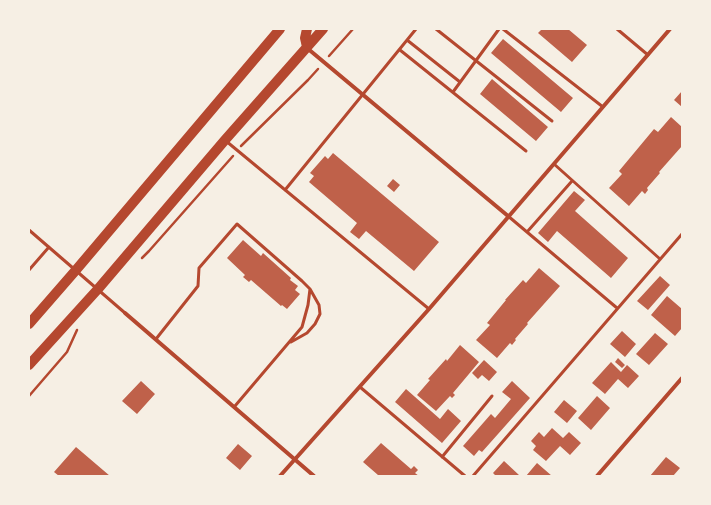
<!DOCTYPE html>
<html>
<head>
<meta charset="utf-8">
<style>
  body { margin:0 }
  #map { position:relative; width:711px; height:505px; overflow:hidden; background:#f6efe4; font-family:"Roboto Condensed",sans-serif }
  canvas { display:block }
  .frame { position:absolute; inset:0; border:30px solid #f6efe4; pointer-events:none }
</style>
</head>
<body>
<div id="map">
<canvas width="711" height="505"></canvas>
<div class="frame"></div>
</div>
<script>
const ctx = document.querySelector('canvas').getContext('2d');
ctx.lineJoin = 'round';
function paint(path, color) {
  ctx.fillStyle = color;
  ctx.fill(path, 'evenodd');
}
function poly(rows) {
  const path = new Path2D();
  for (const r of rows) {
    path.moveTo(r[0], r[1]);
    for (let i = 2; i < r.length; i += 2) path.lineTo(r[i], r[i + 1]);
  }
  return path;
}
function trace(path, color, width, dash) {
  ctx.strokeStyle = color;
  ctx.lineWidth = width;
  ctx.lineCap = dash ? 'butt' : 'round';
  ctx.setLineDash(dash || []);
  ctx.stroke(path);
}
paint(poly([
  [542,29,568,29,587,45,572,62,538,33],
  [503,39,573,98,561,112,491,53],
  [492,79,548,127,536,141,480,94],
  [682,91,682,107,674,100],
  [671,117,682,127,682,146,659,172,660,173,647,188,648,190,645,194,642,191,629,206,609,188,622,174,619,171,654,129,658,132],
  [333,153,439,242,414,271,366,231,359,239,350,232,357,223,309,182,314,176,310,173,325,156,328,159],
  [393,179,400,185,394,192,387,186],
  [574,191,585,200,575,211,628,258,611,278,557,231,548,242,538,233],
  [243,240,261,256,263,253,291,278,290,280,298,286,295,290,300,294,287,309,282,305,281,306,251,280,249,282,243,277,245,275,227,258],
  [539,268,560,286,527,323,528,324,515,339,516,340,512,345,510,343,497,358,476,340,490,325,487,323,506,300,505,300,523,280,526,283],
  [660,276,670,285,648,310,637,301],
  [667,296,682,309,682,328,675,336,651,315],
  [622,331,636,344,625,357,610,344],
  [655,333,668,344,649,365,636,354],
  [460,345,479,362,453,393,455,395,452,398,450,396,436,411,417,395,430,380,428,379,446,359,447,361],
  [618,358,625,365,622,368,615,362],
  [484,360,497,372,489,381,482,375,478,379,472,373],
  [611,362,621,372,627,365,639,376,628,388,618,379,605,394,592,383],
  [141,381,155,394,137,414,122,401],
  [512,381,530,398,482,452,479,450,474,456,463,446,491,414,495,418,511,399,502,392],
  [406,389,440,419,448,409,461,421,442,443,395,402],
  [597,396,610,408,591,430,578,418],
  [564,400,577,411,567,423,554,412],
  [552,428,563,438,569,432,581,443,570,455,560,446,546,461,533,450,536,446,531,441,539,432,544,437],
  [381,443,411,469,414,466,418,470,415,473,419,476,377,476,378,475,363,462],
  [238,444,252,456,240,470,226,458],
  [76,447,110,476,59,476,54,472],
  [666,457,680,468,673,476,650,476],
  [504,461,519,475,518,476,496,476,493,473],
  [537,463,552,476,526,476]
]), '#bf614a');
trace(poly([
  [329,56,353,29],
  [241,146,308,80,318,69],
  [142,258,149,251,233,156],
  [29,396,67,352,77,330]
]), '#b5482f', 2.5);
trace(poly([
  [436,29,552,121],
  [503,29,603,107],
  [617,29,648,55],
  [407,40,460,82],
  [400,50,526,151],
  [453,92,499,29],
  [226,141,429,309],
  [554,164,660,259],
  [285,190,416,29],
  [508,216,617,308],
  [29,230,125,313],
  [527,232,572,181],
  [29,270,49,247],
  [156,339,198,286,199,268,237,224,302,281,310,289,308,305,302,327,235,406],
  [291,342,307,333,315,324,320,314,319,305,310,289],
  [360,387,465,476],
  [442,457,492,396],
  [473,476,682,234]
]), '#b5482f', 3);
trace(poly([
  [307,48,508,216],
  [125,313,314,476],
  [280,476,429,309,670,29],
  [597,476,682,378]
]), '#b5482f', 4);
trace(poly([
  [307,29,305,38,307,47],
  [29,324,76,270,280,29],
  [29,365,98,289,225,140,323,29]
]), '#b5482f', 10);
</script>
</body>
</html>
